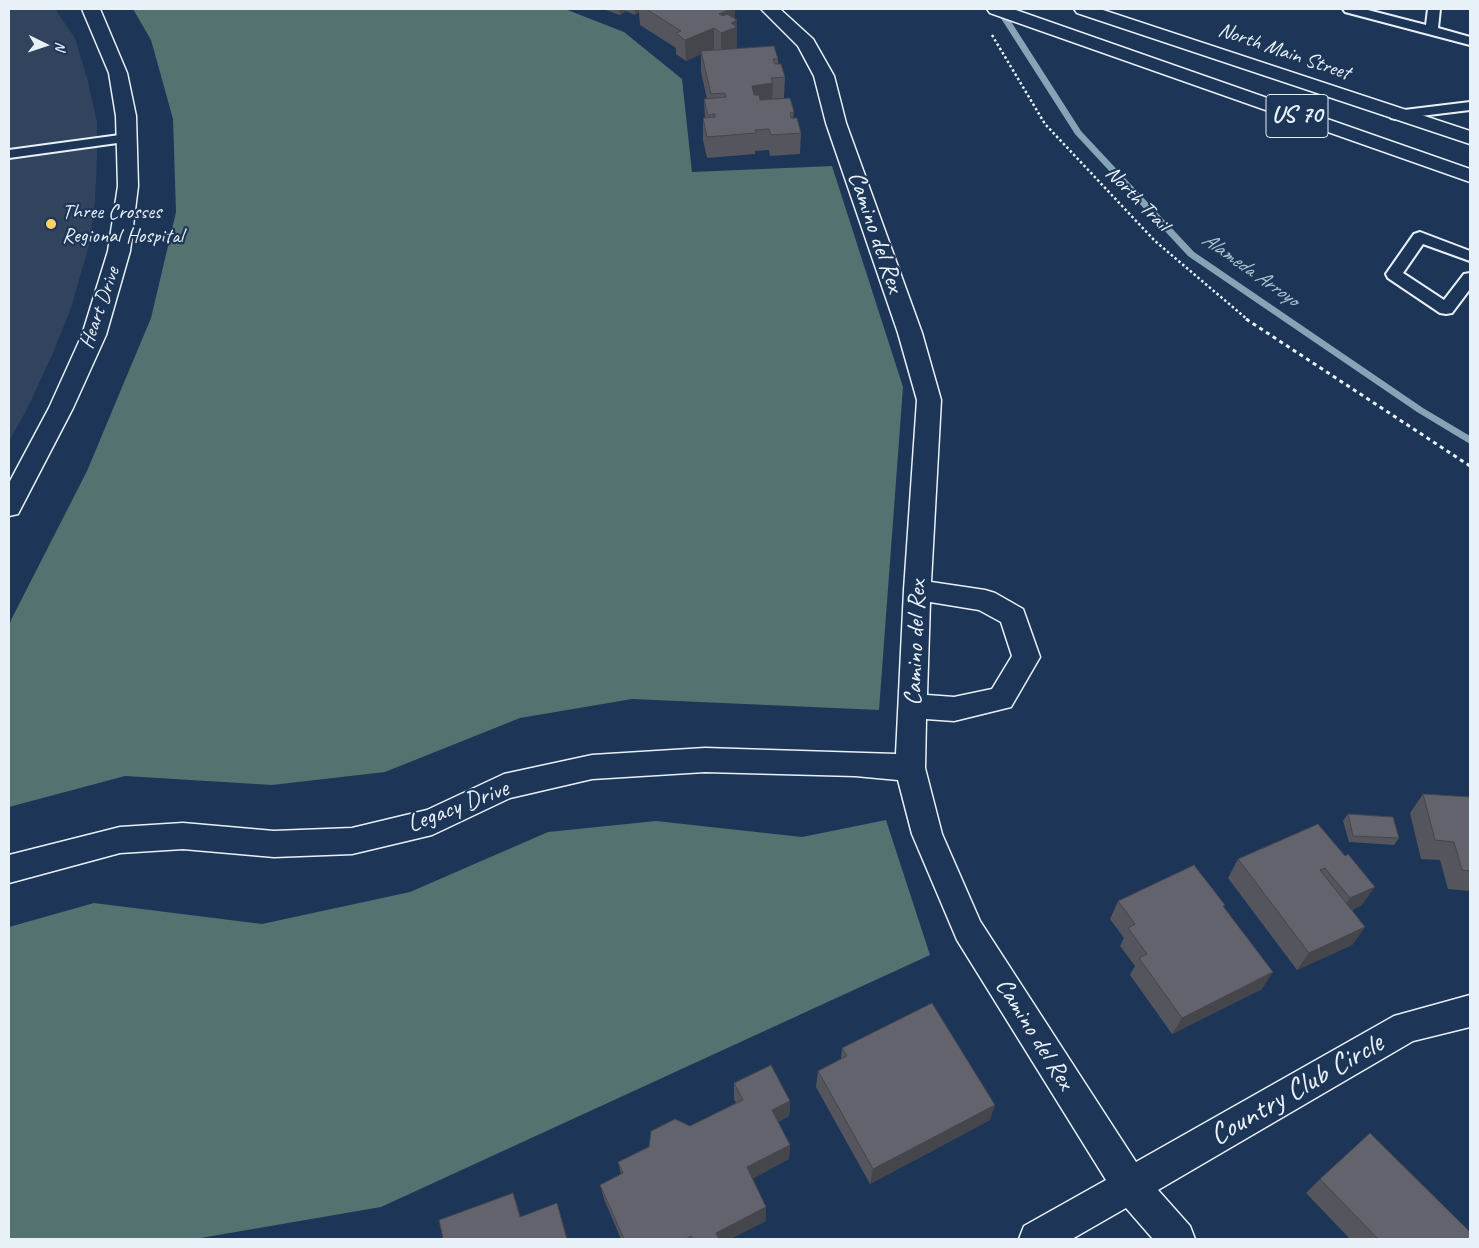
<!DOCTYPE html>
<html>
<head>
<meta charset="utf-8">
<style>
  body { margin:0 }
  #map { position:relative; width:1479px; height:1248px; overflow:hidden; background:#1d3557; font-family:Caveat,sans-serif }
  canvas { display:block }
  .frame { position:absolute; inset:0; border:10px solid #e8f1f8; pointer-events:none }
  .north { position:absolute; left:20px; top:20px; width:50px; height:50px; -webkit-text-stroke:4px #1d3557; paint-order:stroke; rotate:94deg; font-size:14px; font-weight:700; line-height:20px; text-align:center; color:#e8f1f8 }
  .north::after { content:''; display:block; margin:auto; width:18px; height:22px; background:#e8f1f8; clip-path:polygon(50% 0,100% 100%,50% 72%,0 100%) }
</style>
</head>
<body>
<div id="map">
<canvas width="1479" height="1248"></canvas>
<div class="frame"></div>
<div class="north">N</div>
</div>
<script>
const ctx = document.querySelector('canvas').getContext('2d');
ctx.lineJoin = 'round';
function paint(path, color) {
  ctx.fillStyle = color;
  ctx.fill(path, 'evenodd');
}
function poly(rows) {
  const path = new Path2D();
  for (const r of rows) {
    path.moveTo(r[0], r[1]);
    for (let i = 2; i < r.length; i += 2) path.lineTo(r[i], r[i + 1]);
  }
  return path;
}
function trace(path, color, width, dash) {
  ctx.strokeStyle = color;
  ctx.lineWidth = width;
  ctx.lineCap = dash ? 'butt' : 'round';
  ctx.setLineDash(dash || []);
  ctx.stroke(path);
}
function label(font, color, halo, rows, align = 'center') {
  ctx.font = font + ' Caveat,sans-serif';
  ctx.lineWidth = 4.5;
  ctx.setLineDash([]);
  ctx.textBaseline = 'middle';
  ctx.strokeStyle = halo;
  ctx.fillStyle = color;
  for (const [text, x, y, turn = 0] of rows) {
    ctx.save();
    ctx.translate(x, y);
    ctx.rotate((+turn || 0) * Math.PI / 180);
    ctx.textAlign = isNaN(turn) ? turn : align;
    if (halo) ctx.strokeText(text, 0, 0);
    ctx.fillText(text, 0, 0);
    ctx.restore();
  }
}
paint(poly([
  [9,9,55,9,75,38,87,78,97,122,97,160,95,202,89,245,71,308,53,353,27,409,9,441]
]), '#32435e');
paint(poly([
  [133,9,565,9,624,32,682,79,692,172,832,166,903,387,879,710,632,699,520,718,385,772,272,785,125,776,9,807,9,627,11,620,87,471,151,318,176,212,173,119,151,40],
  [886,820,930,955,381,1207,195,1239,9,1239,9,927,94,903,262,924,410,892,548,832,656,821,802,837]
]), '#537270');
paint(poly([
  [995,9,1003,9,1081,131,1194,252,1423,408,1470,436,1470,444,1417,412,1188,256,1075,134,995,9]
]), '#86a4b6');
const service = poly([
  [1343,9,1364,9,1426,25,1428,9,1440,9,1438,28,1470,37,1470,45,1345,12,1343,9],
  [1470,102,1470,110,1396,119,1391,118,1389,115,1391,112,1396,111,1470,102],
  [127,134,132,135,134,138,132,141,9,158,9,150,127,134],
  [1420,232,1470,251,1470,261,1423,244,1403,273,1444,300,1464,274,1470,273,1470,289,1452,313,1446,314,1440,313,1388,278,1386,274,1414,234,1420,232]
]);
const minor = poly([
  [82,9,100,9,127,73,136,116,138,186,130,251,106,335,73,408,18,514,9,516,9,483,49,408,82,335,108,251,118,186,116,116,109,73,82,9],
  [761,9,780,9,813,39,834,76,846,123,922,333,941,400,931,582,985,590,995,593,1023,609,1040,657,1011,707,954,721,926,719,925,768,942,834,980,921,1136,1162,1394,1016,1470,995,1470,1027,1413,1041,1158,1190,1190,1226,1195,1239,1153,1239,1126,1208,1072,1239,1019,1239,1024,1226,1106,1180,957,940,912,834,898,780,855,776,705,772,592,779,510,798,432,835,352,854,274,857,183,849,120,853,9,883,9,855,120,827,183,823,274,831,352,828,427,810,504,774,592,755,705,748,896,754,904,590,917,400,898,333,826,123,814,76,798,46,761,9],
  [930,602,979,610,1001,622,1012,656,992,689,954,697,927,695,930,602]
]);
const primary = poly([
  [987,9,1013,9,1470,169,1470,182,990,13,987,9],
  [1074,9,1100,9,1470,131,1470,144,1077,13,1074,9]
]);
trace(service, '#e8f1f8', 4);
trace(minor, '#e8f1f8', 3);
trace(primary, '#e8f1f8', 3);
trace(poly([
  [992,35,1045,124,1155,241,1248,320]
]), '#e8f1f8', 2.5, [2.5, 2.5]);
trace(poly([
  [1246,319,1470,466]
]), '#e8f1f8', 3, [4, 4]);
paint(service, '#1d3557');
paint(minor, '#1d3557');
paint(primary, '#1d3557');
paint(poly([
  [603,9,735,9,735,19,737,20,737,47,735,49,778,59,778,64,785,77,784,98,772,99,794,112,793,118,801,133,800,154,770,156,769,150,755,151,755,154,707,158,703,140,703,118,705,118,704,99,707,99,701,72,701,54,686,61,676,54,676,48,640,25,639,12,635,15,626,11,620,15],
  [1423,794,1470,797,1470,891,1448,889,1440,860,1421,859,1410,813],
  [1348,814,1399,838,1394,845,1349,842,1343,821],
  [1318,824,1362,905,1352,910,1365,927,1352,945,1297,970,1228,878,1238,859],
  [1118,901,1224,908,1262,989,1172,1034,1130,975,1135,966,1120,946,1124,938,1110,919],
  [842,1048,990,1120,870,1184,816,1087,818,1071,841,1059],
  [734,1083,790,1101,789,1116,778,1122,790,1145,789,1159,752,1179,766,1221,730,1239,621,1239,604,1199,600,1185,621,1174,618,1162,736,1103,734,1099],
  [1320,1179,1470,1239,1350,1239,1306,1193]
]), '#55555e');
paint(poly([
  [619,9,625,9,626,11,620,15],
  [635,9,639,9,639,12,635,15],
  [731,9,735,9,735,21,737,20,737,47,721,54,721,33,719,14],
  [714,28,714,49,702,54,701,51,701,54,686,61,685,40],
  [773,83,772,104,752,107,752,86],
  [1375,887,1362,905,1337,916,1350,898],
  [1365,927,1352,945,1297,970,1309,953],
  [1273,972,1262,989,1172,1034,1182,1018],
  [790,1101,789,1116,772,1125,772,1110],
  [995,1105,990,1120,870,1184,873,1169],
  [790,1145,789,1159,747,1182,747,1167],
  [513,1193,518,1207,525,1231,520,1217],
  [766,1207,766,1221,730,1239,717,1239,716,1233]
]), '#45454c');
const building = poly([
  [646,9,731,9,719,14,723,16,727,14,737,20,731,23,737,27,721,33,714,28,685,40,676,33,681,31,646,9],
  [774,46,778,59,773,59,775,64,781,64,785,77,771,78,773,83,752,86,754,95,759,95,760,100,790,98,794,112,790,113,791,118,797,118,801,133,771,135,769,129,755,130,756,133,707,137,703,118,715,117,715,114,708,115,704,99,726,97,725,93,711,94,701,51,774,46],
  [1423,794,1470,797,1470,871,1462,870,1454,842,1435,840,1423,794],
  [1348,814,1393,817,1399,838,1353,836,1348,814],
  [1318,824,1345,856,1348,854,1375,887,1350,898,1325,868,1320,870,1365,927,1309,953,1238,859,1318,824],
  [1194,865,1225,905,1223,906,1273,972,1182,1018,1139,958,1147,954,1128,928,1135,924,1118,901,1194,865],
  [932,1003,995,1105,873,1169,818,1071,847,1056,842,1048,932,1003],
  [771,1065,790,1101,772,1110,790,1145,747,1167,766,1207,716,1233,719,1239,693,1239,691,1236,686,1239,624,1239,600,1185,623,1173,618,1162,649,1147,651,1131,675,1119,690,1126,743,1100,734,1083,771,1065],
  [1370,1133,1470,1232,1470,1239,1378,1239,1320,1179,1370,1133],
  [513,1193,520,1217,557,1203,567,1239,443,1239,439,1220,513,1193]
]);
paint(building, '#63636d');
trace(building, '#45454c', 1);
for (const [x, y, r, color] of [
  [51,224,6,"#ffd166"]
]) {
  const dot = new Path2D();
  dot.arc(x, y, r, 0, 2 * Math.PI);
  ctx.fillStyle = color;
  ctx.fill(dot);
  trace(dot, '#1d3557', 2);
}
label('21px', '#e8f1f8', '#1d3557', [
  ["North Main Street",1284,52,19],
  ["North Trail",1137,199,46],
  ["Heart Drive",100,308,-71]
]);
label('21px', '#e8f1f8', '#1d3557', [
  ["Three Crosses",62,212],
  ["Regional Hospital",62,236]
], 'left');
label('italic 21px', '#afc4d2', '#1d3557', [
  ["Alameda Arroyo",1250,270,35]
]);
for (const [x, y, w] of [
  [1297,116,62]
]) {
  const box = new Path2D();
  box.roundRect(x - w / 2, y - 21.5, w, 43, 4);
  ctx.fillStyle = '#1d3557';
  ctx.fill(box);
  trace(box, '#e8f1f8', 1);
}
label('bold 24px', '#e8f1f8', null, [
  ["US 70",1297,116]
]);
label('25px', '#e8f1f8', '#1d3557', [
  ["Camino del Rex",875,232,71],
  ["Camino del Rex",916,643,-88],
  ["Legacy Drive",458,807,-21],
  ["Camino del Rex",1034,1034,58]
]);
label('30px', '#e8f1f8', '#1d3557', [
  ["Country Club Circle",1297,1090,-30]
]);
</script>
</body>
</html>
